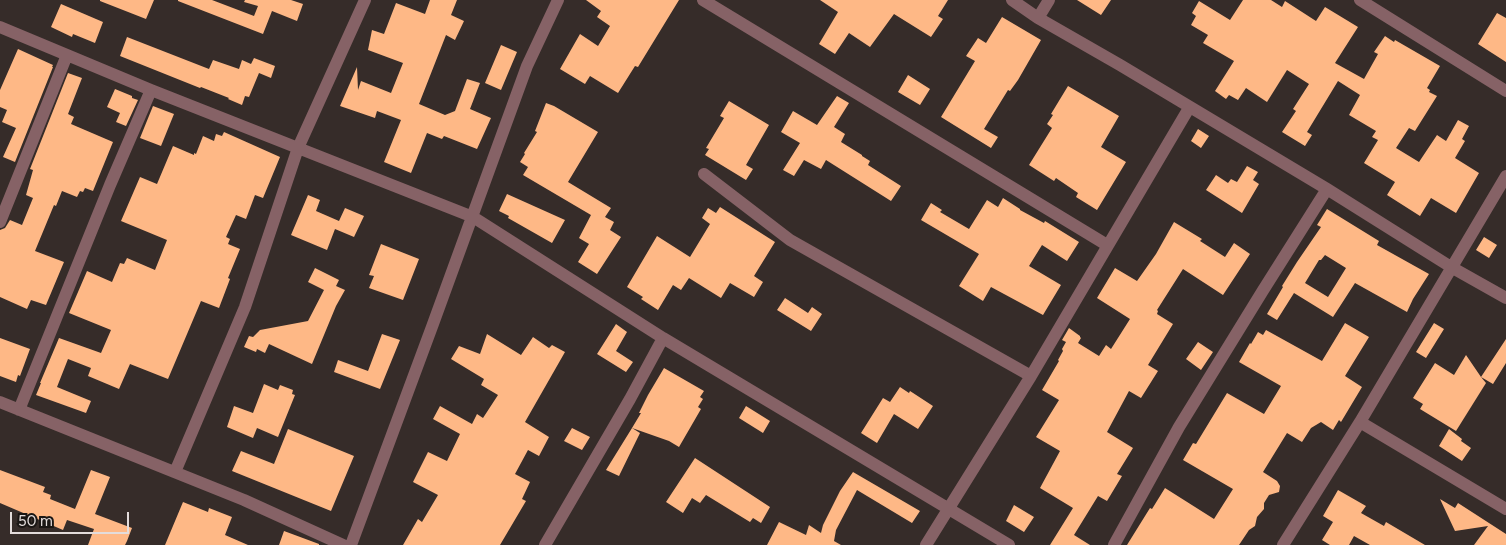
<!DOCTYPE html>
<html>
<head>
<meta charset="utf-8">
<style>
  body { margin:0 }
  #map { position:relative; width:1506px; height:545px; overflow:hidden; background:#362c29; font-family:Figtree,sans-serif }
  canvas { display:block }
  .scale { position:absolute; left:10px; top:512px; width:119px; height:22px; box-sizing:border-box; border:2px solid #e3dcdb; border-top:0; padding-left:6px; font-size:15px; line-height:18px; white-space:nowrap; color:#e3dcdb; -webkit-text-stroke:4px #1a1614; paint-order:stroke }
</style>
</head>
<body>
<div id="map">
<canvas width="1506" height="545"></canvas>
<div class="scale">50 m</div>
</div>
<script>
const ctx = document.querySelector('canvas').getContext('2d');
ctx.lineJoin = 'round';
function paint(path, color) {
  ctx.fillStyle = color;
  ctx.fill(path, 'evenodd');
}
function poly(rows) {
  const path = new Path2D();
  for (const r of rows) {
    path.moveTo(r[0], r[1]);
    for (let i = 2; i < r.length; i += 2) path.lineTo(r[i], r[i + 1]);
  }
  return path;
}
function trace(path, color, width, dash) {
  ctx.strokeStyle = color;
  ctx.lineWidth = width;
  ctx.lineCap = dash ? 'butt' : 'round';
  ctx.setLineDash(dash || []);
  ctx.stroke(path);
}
paint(poly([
  [100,0,154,0,146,19,100,1],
  [178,0,212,0,254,16,258,6,244,2,245,0,291,0,303,4,297,21,272,11,263,34,178,1],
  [430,0,457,0,451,15,464,21,455,40,446,35,419,104,445,115,455,111,467,79,480,83,470,109,491,118,477,149,444,136,442,139,427,133,411,173,384,162,401,120,377,111,375,118,340,106,357,67,358,90,361,81,391,93,403,63,368,50,372,30,384,34,396,3,425,14],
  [586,0,679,0,638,67,635,66,618,93,590,76,585,84,560,69,580,34,598,46,610,26,597,17,601,11],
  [820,0,948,0,938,16,943,19,931,37,894,14,870,47,849,33,835,54,819,44,838,12],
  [1077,0,1111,0,1101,15],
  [1243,0,1271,0,1282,7,1285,1,1316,21,1325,7,1358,27,1335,63,1364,79,1378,54,1374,52,1385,36,1394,42,1395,40,1440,66,1427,88,1430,90,1429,92,1437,96,1415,131,1409,128,1396,148,1419,162,1437,135,1446,141,1458,120,1469,126,1462,139,1465,141,1455,158,1479,173,1456,213,1431,198,1420,216,1387,195,1395,182,1364,163,1378,140,1372,137,1376,131,1349,115,1360,95,1338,81,1307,132,1312,135,1305,146,1282,132,1296,111,1293,109,1309,84,1287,70,1267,102,1246,88,1238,100,1229,95,1226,99,1215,91,1234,61,1203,43,1208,35,1191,25,1196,16,1192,13,1199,1,1230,20],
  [61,4,103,22,95,43,73,34,72,37,51,27],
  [1497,13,1506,18,1506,62,1478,44],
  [1002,17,1041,40,1018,80,1010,91,1008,90,984,129,998,137,991,148,941,117,975,61,966,56,978,38,986,43],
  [127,37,209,69,213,60,239,69,242,60,251,64,254,58,275,66,271,78,259,73,249,97,245,96,242,105,228,99,229,98,201,87,200,88,120,56],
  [501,45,517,52,501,90,485,83],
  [18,49,53,65,52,67,53,67,15,162,3,157,16,128,2,122,7,110,0,107,0,90],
  [68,73,82,78,68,114,74,117,71,124,113,142,93,191,85,188,83,192,80,191,77,197,62,191,56,206,54,205,35,251,64,262,46,305,31,300,27,309,0,297,0,230,5,228,10,220,22,225,33,198,26,195,33,170,30,169],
  [908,75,930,89,920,105,898,92],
  [1068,86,1119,116,1101,147,1126,162,1097,210,1076,197,1078,193,1056,178,1054,181,1029,165,1052,128,1047,124,1053,115,1051,114],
  [115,89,132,96,132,98,138,100,126,126,116,122,120,113,107,107],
  [837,96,849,103,834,127,845,134,841,142,862,155,862,156,870,161,868,165,901,186,891,201,826,160,821,169,804,160,794,176,783,170,800,143,781,132,793,111,817,125],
  [729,101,769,125,746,165,753,169,746,180,705,155,709,149,706,148,724,118,720,116],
  [546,103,554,106,598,132,568,182,611,208,605,217,614,222,610,230,621,237,597,274,578,262,589,244,579,238,591,215,523,175,528,167,520,162,525,154,524,153,537,132,535,131],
  [153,106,174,114,161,146,140,138],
  [1198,129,1209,136,1201,148,1191,141],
  [224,132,280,157,263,198,255,195,246,219,236,215,226,237,230,239,228,244,240,249,228,278,230,279,219,308,201,301,168,379,130,364,119,389,88,376,91,368,68,359,57,387,91,401,86,413,36,395,41,383,40,383,59,338,101,353,111,330,69,313,87,271,112,282,120,263,124,264,127,258,155,270,167,240,121,221,140,177,157,184,173,146,194,155,194,153,196,154,203,136,214,141,216,134,222,136],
  [1247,166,1258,172,1253,180,1259,184,1242,213,1206,190,1216,175,1228,183,1231,179,1237,182],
  [507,194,565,220,552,243,508,218,509,216,499,211],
  [308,195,320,200,316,211,339,221,345,208,364,216,354,237,335,229,327,250,291,235],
  [1003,198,1020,209,1020,210,1044,223,1045,221,1079,242,1067,261,1042,245,1029,266,1061,285,1043,315,991,287,983,301,959,286,979,254,921,220,931,203,942,210,940,212,969,229,987,200,998,207],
  [720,207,775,242,754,276,763,282,754,297,730,283,721,298,689,278,681,290,673,285,658,310,641,299,643,297,627,287,657,236,690,257,710,224,702,218,708,208,716,213],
  [1327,209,1379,241,1377,245,1429,274,1413,299,1407,312,1355,283,1333,317,1294,293,1277,320,1267,314,1283,287,1282,286,1297,262,1321,227,1317,225],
  [1325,255,1346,268,1328,297,1305,283,1319,260,1321,260],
  [1174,222,1202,239,1200,241,1225,257,1234,243,1250,254,1223,295,1183,269,1157,310,1158,311,1157,314,1173,324,1148,365,1158,371,1141,398,1129,391,1107,432,1133,448,1117,474,1122,476,1107,501,1098,496,1074,535,1090,545,1050,545,1073,508,1040,488,1060,451,1036,437,1059,400,1042,390,1059,361,1058,360,1063,351,1062,349,1066,342,1062,340,1069,328,1080,336,1080,337,1081,338,1078,343,1099,356,1106,345,1111,349,1130,319,1097,298,1115,268,1137,281,1156,254],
  [1484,237,1497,245,1489,258,1476,250],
  [381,244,419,259,403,300,369,288,374,276,369,275],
  [315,268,339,280,336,286,345,290,336,306,312,364,269,344,265,353,257,349,256,352,244,347,249,336,253,337,260,330,308,321,324,290,308,282],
  [785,298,808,313,812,307,822,314,811,331,777,310],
  [1345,323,1369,337,1345,376,1362,387,1341,422,1339,420,1333,430,1321,422,1311,428,1302,442,1287,433,1263,472,1277,481,1280,486,1279,492,1269,495,1264,503,1264,509,1257,517,1255,526,1249,530,1239,545,1127,545,1150,508,1152,509,1165,488,1214,519,1233,489,1183,460,1193,443,1196,444,1227,393,1264,414,1281,386,1239,362,1250,343,1251,344,1258,332,1263,335,1266,330,1322,361],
  [1434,323,1444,329,1426,358,1416,352],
  [616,324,627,332,616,351,633,362,626,372,597,354],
  [382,334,400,340,380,389,334,372,338,360,368,371],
  [487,334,521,355,533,337,549,348,552,345,565,352,525,422,549,437,539,456,528,450,515,474,530,482,522,499,526,501,500,545,403,545,418,519,422,522,438,495,413,482,428,452,447,461,460,434,433,419,440,406,472,424,477,414,483,418,498,395,481,385,484,379,451,359,459,346,480,354],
  [0,338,30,349,20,376,18,375,16,382,0,376],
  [1506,339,1506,363,1493,384,1481,377,1486,383,1456,431,1420,409,1423,404,1413,398,1435,363,1454,375,1466,355,1481,377],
  [1198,342,1213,352,1201,370,1186,359],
  [664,368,704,391,700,397,703,399,698,407,701,409,679,447,669,441,632,428,641,413,639,413,648,395],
  [264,384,278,390,280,385,293,390,292,394,295,395,278,437,257,428,253,438,227,427,234,406,253,413],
  [900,387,909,393,910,391,933,406,918,429,894,414,877,443,861,433,883,398,890,402],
  [746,406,770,421,763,433,739,418],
  [572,428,590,437,582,450,564,441],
  [632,428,640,433,619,476,606,470],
  [288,429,354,456,331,511,232,471,241,451,274,464],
  [1449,429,1462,439,1461,441,1471,448,1462,461,1439,446],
  [695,458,770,507,761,523,753,518,750,522,706,495,700,503,692,498,683,513,666,502],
  [0,470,45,487,43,492,51,495,50,499,75,509,91,470,110,477,95,514,132,528,127,541,125,545,88,545,94,529,67,520,63,530,0,503],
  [853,472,920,511,912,523,857,490,836,530,834,541,841,545,767,545,779,522,806,535,809,525,821,533,823,525,840,491],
  [1338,490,1366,506,1361,513,1384,526,1386,522,1425,545,1370,545,1354,536,1349,545,1330,545,1322,540,1333,522,1323,516],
  [1440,499,1455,508,1458,503,1506,534,1506,545,1474,545,1488,526,1455,531],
  [183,502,208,512,209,508,232,517,225,535,248,545,165,545],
  [1014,505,1034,517,1024,532,1006,521],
  [284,531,319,544,319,545,279,545]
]), '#feb886');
trace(poly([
  [703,0,1107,245],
  [1012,0,1038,18,1120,65,1327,189,1451,267,1506,298],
  [1360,0,1506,91],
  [1038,18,1049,0],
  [0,27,151,90,473,217,663,338,1009,545],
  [704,174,790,240,1031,376],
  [0,222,67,55],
  [0,402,244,500,343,545],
  [19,410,110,185,151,90],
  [1360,422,1506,509],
  [175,472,245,307,298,148,365,0],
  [351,545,433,324,527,66,558,0],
  [545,545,630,399,663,338],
  [926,545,1031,376,1189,108],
  [1114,545,1179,427,1262,292,1327,189],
  [1283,545,1360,422,1506,176]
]), '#866266', 12);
</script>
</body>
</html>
